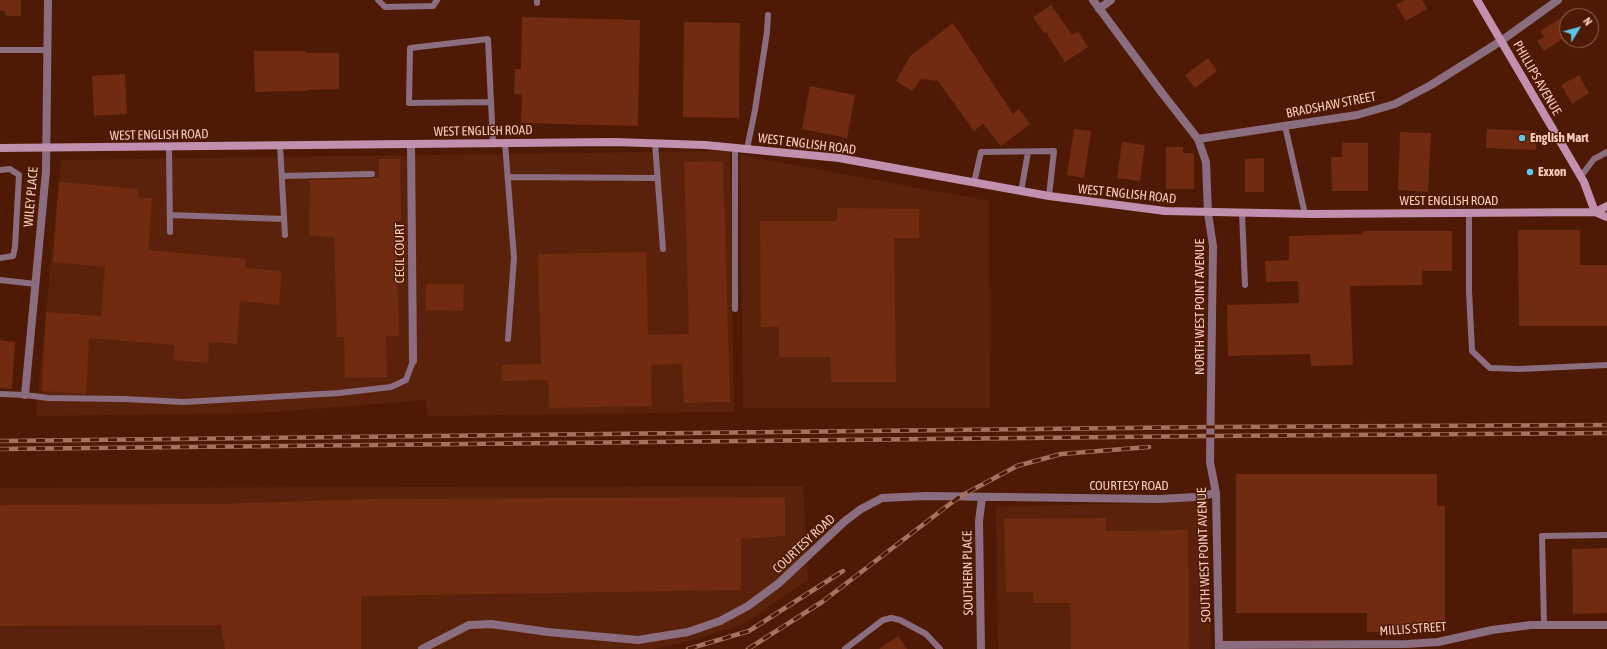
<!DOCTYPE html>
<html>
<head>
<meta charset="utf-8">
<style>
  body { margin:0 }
  #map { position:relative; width:1607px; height:649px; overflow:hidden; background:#4e1a05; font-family:"Asap Condensed",sans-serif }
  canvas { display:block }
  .north { position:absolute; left:1559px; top:8px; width:40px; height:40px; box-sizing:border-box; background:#4e1a05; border:1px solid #92624f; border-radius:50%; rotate:53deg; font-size:11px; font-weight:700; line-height:16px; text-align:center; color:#f7cdbe }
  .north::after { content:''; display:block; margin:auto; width:14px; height:18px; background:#5cc7e7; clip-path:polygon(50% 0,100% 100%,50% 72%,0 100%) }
</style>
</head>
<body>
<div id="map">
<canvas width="1607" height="649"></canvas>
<div class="north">N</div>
</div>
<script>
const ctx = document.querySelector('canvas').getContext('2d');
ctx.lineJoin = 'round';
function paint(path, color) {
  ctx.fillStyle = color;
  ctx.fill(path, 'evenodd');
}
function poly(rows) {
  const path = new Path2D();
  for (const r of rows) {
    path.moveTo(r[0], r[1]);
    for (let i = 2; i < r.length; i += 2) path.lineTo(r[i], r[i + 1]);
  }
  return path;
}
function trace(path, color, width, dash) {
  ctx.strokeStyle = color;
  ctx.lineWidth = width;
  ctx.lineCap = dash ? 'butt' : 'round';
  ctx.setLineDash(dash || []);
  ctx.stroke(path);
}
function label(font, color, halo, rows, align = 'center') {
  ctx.font = font + ' "Asap Condensed",sans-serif';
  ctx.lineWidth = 3;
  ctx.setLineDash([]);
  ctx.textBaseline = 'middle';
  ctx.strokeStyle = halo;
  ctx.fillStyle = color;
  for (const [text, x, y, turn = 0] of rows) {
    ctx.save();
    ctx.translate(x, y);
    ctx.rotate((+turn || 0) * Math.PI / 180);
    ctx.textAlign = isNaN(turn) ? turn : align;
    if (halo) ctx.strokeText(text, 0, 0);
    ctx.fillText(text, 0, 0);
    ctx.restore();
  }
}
paint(poly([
  [730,151,734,412,427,416,426,400,260,413,36,416,61,160],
  [740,155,989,201,990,408,743,408],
  [803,486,808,580,744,624,682,643,653,649,0,649,0,488],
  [1208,501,1211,649,998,649,996,507]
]), '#5b220b');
paint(poly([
  [0,0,21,0,21,16,6,16,5,11,0,11],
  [1405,0,1422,0,1427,9,1406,21,1396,5],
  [1051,5,1072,35,1078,31,1088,47,1065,62,1046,32,1044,33,1033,17],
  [1567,14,1567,36,1544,51,1537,41,1544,37,1540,31],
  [522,17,640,20,638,126,521,123,522,95,514,94,515,69,521,69],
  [684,22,740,23,739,118,683,117],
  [953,23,1013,114,1019,109,1030,124,1001,146,983,124,974,131,938,81,921,79,912,91,896,81,910,56],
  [254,51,306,51,306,53,339,53,339,89,307,90,307,91,255,92],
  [1208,58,1217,71,1195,88,1185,75],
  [125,74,127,114,94,116,92,76],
  [1579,75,1589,93,1572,104,1561,85],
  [810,86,855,95,847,138,802,129],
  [1074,129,1091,131,1084,178,1067,175],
  [1487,129,1536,131,1536,150,1486,148],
  [1400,132,1431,133,1428,192,1398,190],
  [1122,142,1145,145,1140,181,1117,178],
  [1342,143,1368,143,1368,191,1332,191,1331,157,1342,157],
  [1166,147,1183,147,1183,153,1194,153,1194,189,1166,189],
  [1264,158,1264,192,1245,192,1245,159],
  [379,159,400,159,401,221,396,221,399,336,386,336,387,377,345,378,344,337,337,337,334,237,309,236,310,180,379,178],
  [723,161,730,402,684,403,682,364,651,365,652,406,549,408,548,380,502,381,501,365,541,364,538,254,646,252,648,335,689,334,684,162],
  [59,182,139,189,138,197,152,198,148,250,246,259,245,268,282,271,279,305,240,301,237,344,209,342,208,363,173,360,175,345,89,338,86,394,42,391,46,312,101,316,105,267,53,262],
  [837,208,919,209,919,238,894,238,896,382,831,382,830,357,779,357,779,327,761,327,760,221,837,221],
  [1518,230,1580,230,1580,265,1607,265,1607,326,1519,326],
  [1363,231,1452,231,1452,271,1422,271,1422,285,1350,286,1353,365,1311,366,1310,354,1228,356,1227,305,1299,303,1298,281,1266,282,1265,261,1289,260,1289,236,1363,234],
  [426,284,464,284,463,311,426,310],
  [0,340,15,342,12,389,0,388],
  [1236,474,1437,474,1437,506,1445,506,1445,632,1367,632,1367,613,1236,613],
  [785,497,785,536,741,539,741,590,361,596,361,649,225,649,221,625,0,626,0,505,220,504,371,499],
  [1106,518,1106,531,1188,530,1189,649,1071,649,1070,603,1034,603,1033,592,1006,592,1004,519],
  [1607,548,1607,613,1573,614,1572,549],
  [898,636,907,649,879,649]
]), '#702b10');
trace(poly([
  [378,0,385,7,433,6,437,0],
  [537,0,537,3],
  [0,50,47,50],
  [491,102,409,103,410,48,488,39,491,102,493,143],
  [1285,126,1305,214],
  [505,143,514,258,508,339],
  [655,143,663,249],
  [280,145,285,235],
  [169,147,170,232],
  [735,148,735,309],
  [747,149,755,110,767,32,768,15],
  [0,170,10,169,19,175,15,247,13,256,0,258],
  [282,176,372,174],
  [1581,176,1594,159,1607,152],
  [508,177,657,178],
  [974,183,981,152,1054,151,1049,196],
  [1021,192,1028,152],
  [1242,213,1245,285],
  [1469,213,1469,291,1472,351,1490,368,1519,369,1607,365],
  [170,215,284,219],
  [0,280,36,284],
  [0,394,25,395,49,398,124,399,184,402,339,393,391,387,406,380,413,361],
  [1544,625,1542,536,1607,535],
  [845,649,883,620,891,618,900,620,926,634,940,649]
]), '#8b6d80', 6);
trace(poly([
  [1093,0,1162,93,1198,139,1206,162,1208,213,1213,246,1210,462,1216,493,1219,649],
  [1099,9,1111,0],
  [1198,139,1357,115,1395,104,1431,85,1501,41,1558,0],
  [411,144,413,361],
  [25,395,46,171,48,0],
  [1219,645,1407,644,1438,642,1492,630,1531,625,1607,625],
  [422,649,469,625,491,624,548,632,638,640,688,632,720,621,748,606,779,583,845,521,861,509,882,498,925,496,1159,499,1196,497,1216,493],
  [981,649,979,521,982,498]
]), '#8b6d80', 8);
trace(poly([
  [1477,0,1584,182,1595,212],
  [0,148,614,142,705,145,839,158,1049,196,1165,211,1312,214,1595,212,1607,206],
  [1595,212,1607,217]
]), '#c190af', 8);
const rail = poly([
  [0,441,1211,427,1607,425],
  [0,449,1211,436,1607,433],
  [688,649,749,631,843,571],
  [748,649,822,602,959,497,1017,466,1061,454,1149,447]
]);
trace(rail, '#a27361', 4.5);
trace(rail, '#4e1a05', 3, [9]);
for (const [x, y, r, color] of [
  [1522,138,4,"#5cc7e7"],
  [1530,172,4,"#5cc7e7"]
]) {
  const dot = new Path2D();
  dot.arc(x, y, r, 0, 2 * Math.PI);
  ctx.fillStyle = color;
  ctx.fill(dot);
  trace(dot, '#4e1a05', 1.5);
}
label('13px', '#f7cdbe', '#4e1a05', [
  ["PHILLIPS AVENUE",1537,78,60],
  ["BRADSHAW STREET",1331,105,-11],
  ["WEST ENGLISH ROAD",483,131,-1],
  ["WEST ENGLISH ROAD",159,135,-1],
  ["WEST ENGLISH ROAD",807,144,7],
  ["WEST ENGLISH ROAD",1127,194,6],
  ["WILEY PLACE",31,197,-85],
  ["WEST ENGLISH ROAD",1449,201],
  ["CECIL COURT",400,253,-90],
  ["NORTH WEST POINT AVENUE",1200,307,-90],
  ["COURTESY ROAD",1129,486],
  ["COURTESY ROAD",804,544,-43],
  ["SOUTH WEST POINT AVENUE",1204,555,-92],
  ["SOUTHERN PLACE",968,573,-91],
  ["MILLIS STREET",1413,629,-4]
]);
label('bold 13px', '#f7cdbe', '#4e1a05', [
  ["English Mart",1530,138],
  ["Exxon",1538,172]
], 'left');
</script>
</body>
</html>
